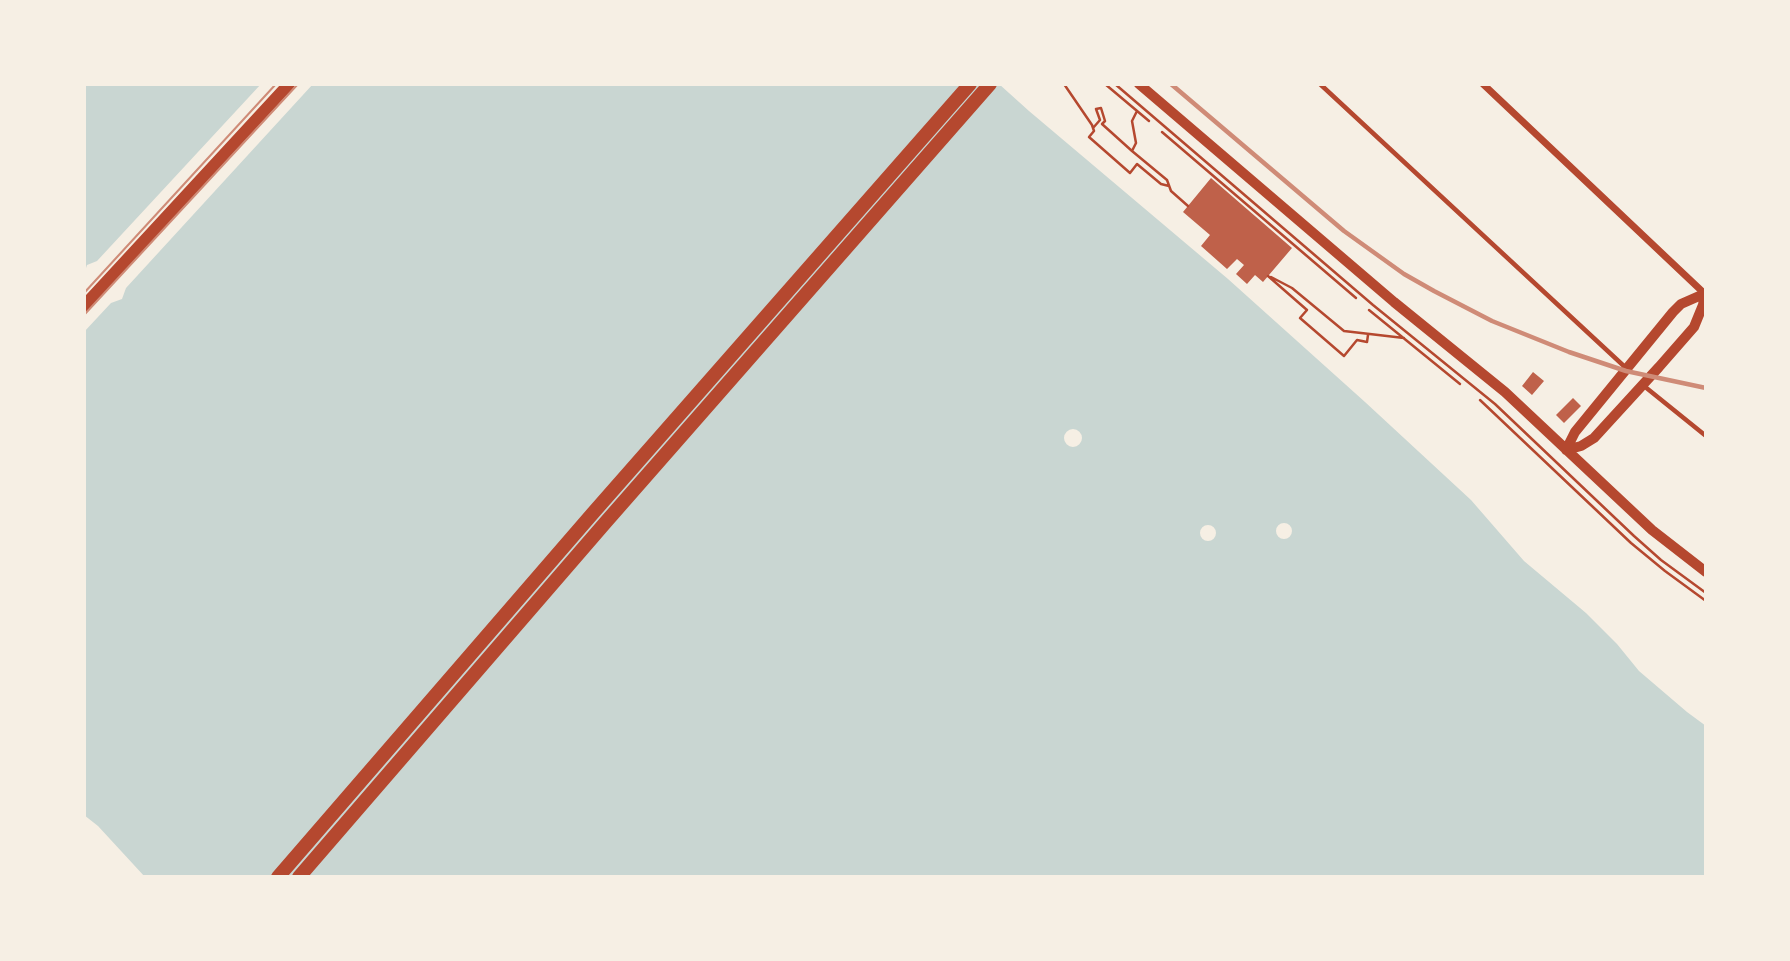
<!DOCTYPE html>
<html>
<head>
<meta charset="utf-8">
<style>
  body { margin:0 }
  #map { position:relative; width:1790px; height:961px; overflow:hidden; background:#f6efe4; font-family:Mulish,sans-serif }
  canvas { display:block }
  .frame { position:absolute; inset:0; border:86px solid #f6efe4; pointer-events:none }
</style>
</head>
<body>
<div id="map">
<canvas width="1790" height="961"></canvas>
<div class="frame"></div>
</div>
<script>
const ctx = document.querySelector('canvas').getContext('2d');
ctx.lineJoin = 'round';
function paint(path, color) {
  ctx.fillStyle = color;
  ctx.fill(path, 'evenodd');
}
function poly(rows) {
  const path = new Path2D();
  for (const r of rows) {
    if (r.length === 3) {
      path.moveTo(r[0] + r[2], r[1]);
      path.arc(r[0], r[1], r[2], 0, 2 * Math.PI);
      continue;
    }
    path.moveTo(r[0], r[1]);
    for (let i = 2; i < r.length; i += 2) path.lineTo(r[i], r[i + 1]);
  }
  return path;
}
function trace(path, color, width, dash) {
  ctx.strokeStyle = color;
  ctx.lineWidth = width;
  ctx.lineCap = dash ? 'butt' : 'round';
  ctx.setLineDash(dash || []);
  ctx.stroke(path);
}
paint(poly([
  [84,84,999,84,1029,111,1228,279,1365,402,1471,500,1524,561,1586,613,1617,644,1639,671,1687,712,1706,726,1706,877,145,877,98,826,84,815]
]), '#c9d6d2');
paint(poly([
  [261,84,313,84,126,288,122,299,111,303,84,332,84,274,87,265,97,261],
  [1073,438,9],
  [1284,531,8],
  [1208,533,8]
]), '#f6efe4');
paint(poly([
  [1211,178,1292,248,1263,282,1255,275,1247,284,1236,274,1244,265,1237,259,1227,269,1201,246,1210,235,1183,212],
  [1533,372,1544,381,1532,395,1522,386],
  [1573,398,1581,406,1564,423,1556,415]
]), '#bf614a');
trace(poly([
  [1064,84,1092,125,1094,131,1089,137,1130,173,1137,164,1161,184,1169,186],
  [1105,84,1149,121],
  [1115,84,1373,305,1495,404,1634,536,1661,560,1706,593],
  [1093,128,1100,120,1096,109,1101,108,1105,121,1102,124,1132,151,1136,143,1132,121,1137,111],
  [1162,132,1356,298],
  [1132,151,1167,180,1171,191,1188,206],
  [1268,276,1307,310,1300,318,1344,356,1357,340,1367,342,1368,335],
  [1271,277,1292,288,1344,331,1404,338],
  [1369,310,1460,384],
  [1480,400,1631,543,1665,571,1706,601]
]), '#b5482f', 2.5);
trace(poly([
  [1320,84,1626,368],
  [1644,386,1706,436]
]), '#b5482f', 4.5);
trace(poly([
  [1483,84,1706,295]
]), '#b5482f', 7);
trace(poly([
  [1139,84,1394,302,1505,392,1652,530,1706,572],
  [1566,450,1581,446,1594,438,1659,367,1694,327,1703,305,1705,294],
  [1566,450,1575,432,1673,312,1681,304,1706,293]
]), '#b5482f', 10);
trace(poly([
  [84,306,289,84]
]), '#b5482f', 12);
trace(poly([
  [278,877,593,513,970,84],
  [299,877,605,523,990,84]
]), '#b5482f', 14);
trace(poly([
  [84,293,276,84],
  [84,315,298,84]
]), '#cf8b77', 2);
trace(poly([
  [1171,84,1344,231,1404,274,1434,291,1492,321,1569,352,1626,371,1706,388]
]), '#cf8b77', 4.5);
</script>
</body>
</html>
